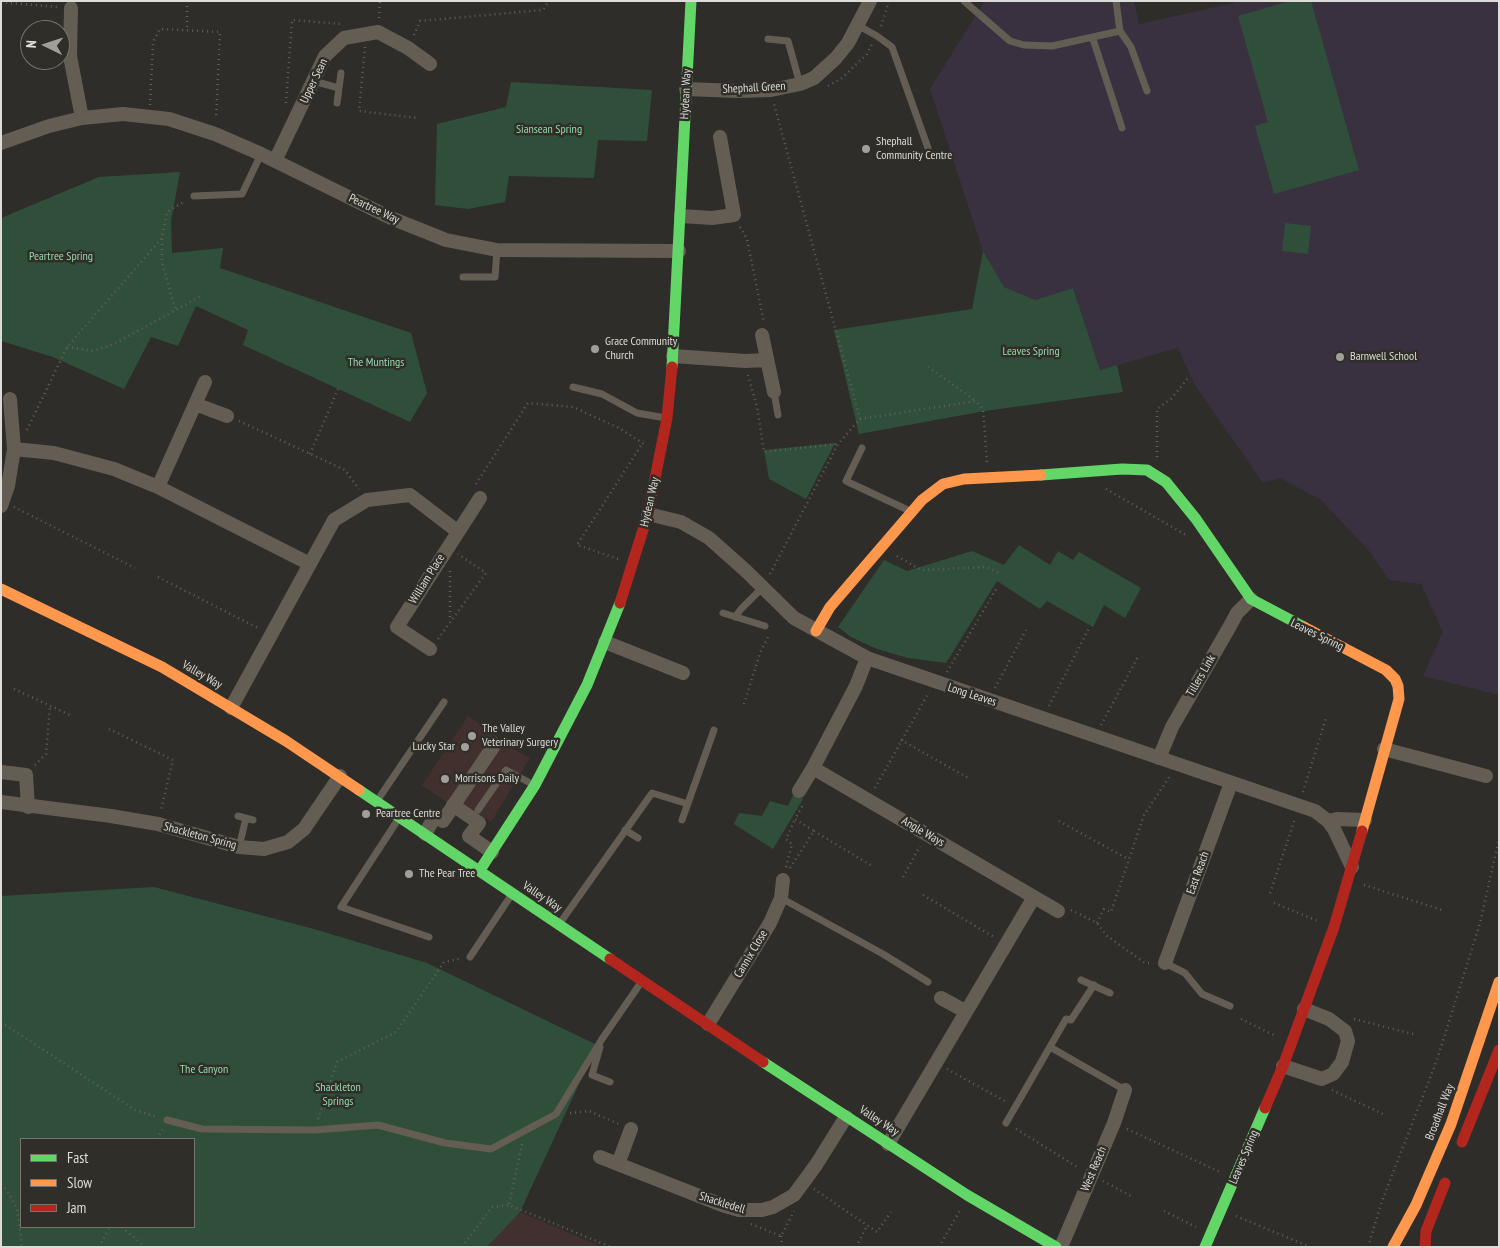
<!DOCTYPE html>
<html>
<head>
<meta charset="utf-8">
<style>
  body { margin:0 }
  #map { position:relative; width:1500px; height:1248px; overflow:hidden; background:#2e2d2a; font-family:"PT Sans Narrow",sans-serif }
  canvas { display:block }
  .frame { position:absolute; inset:0; border:2px solid #dddcd8; pointer-events:none }
  .legend { position:absolute; left:20px; top:1138px; width:175px; height:90px; box-sizing:border-box; background:#302e28; border:1px solid #75746e; margin:0; padding:6px 9px; list-style:none; font-size:15px; color:#dddcd8 }
  .legend li { display:flex; align-items:center; gap:10px; height:25px }
  .legend b { width:25px; border:1px solid #75746e }
  .north { position:absolute; left:20px; top:20px; width:50px; height:50px; box-sizing:border-box; background:#302e28; border:1px solid #75746e; border-radius:50%; rotate:274deg; font-size:14px; font-weight:700; line-height:20px; text-align:center; color:#dddcd8 }
  .north::after { content:''; display:block; margin:auto; width:18px; height:22px; background:#a09f9b; clip-path:polygon(50% 0,100% 100%,50% 72%,0 100%) }
</style>
</head>
<body>
<div id="map">
<canvas width="1500" height="1248"></canvas>
<div class="frame"></div>
<ul class="legend">
<li><b style="height:6px;background:#63d668"></b>Fast</li>
<li><b style="height:6px;background:#ff974d"></b>Slow</li>
<li><b style="height:6px;background:#b3261e"></b>Jam</li>
</ul>
<div class="north">N</div>
</div>
<script>
const c = document.querySelector('canvas').getContext('2d');
c.lineJoin = 'round';
function fillPath(path, color) {
  c.fillStyle = color;
  c.fill(path, 'evenodd');
}
function toPath(rows) {
  const path = new Path2D();
  for (const r of rows) {
    path.moveTo(r[0], r[1]);
    for (let i = 2; i < r.length; i += 2) path.lineTo(r[i], r[i + 1]);
  }
  return path;
}
function stroke(path, color, width, dash) {
  c.strokeStyle = color;
  c.lineWidth = width;
  c.lineCap = dash ? 'butt' : 'round';
  c.setLineDash(dash || []);
  c.stroke(path);
}
function drawText(font, color, halo, rows, align = 'center') {
  c.font = font + ' "PT Sans Narrow",sans-serif';
  c.lineWidth = 5;
  c.setLineDash([]);
  c.textBaseline = 'middle';
  c.strokeStyle = halo;
  c.fillStyle = color;
  for (const [text, x, y, turn = 0] of rows) {
    c.save();
    c.translate(x, y);
    c.rotate((+turn || 0) * Math.PI / 180);
    c.textAlign = isNaN(turn) ? turn : align;
    if (halo) c.strokeText(text, 0, 0);
    c.fillText(text, 0, 0);
    c.restore();
  }
}
const commercial = toPath([
  [468,716,493,732,502,743,530,758,491,822,462,803,448,803,422,785],
  [520,1212,602,1247,487,1247]
]);
const education = toPath([
  [985,1,1134,1,1139,24,1234,3,1234,1,1499,1,1499,695,1423,676,1443,632,1421,584,1389,580,1370,552,1321,500,1280,478,1263,483,1195,385,1178,348,1100,370,1073,288,1035,300,1004,287,983,251,930,89]
]);
const green = toPath([
  [1290,1,1311,1,1359,170,1274,194,1255,126,1268,122,1238,16],
  [511,82,652,90,647,141,598,140,594,178,509,176,505,202,468,209,435,205,437,124,506,107],
  [180,172,171,221,172,253,223,248,220,268,411,333,427,393,410,422,243,345,248,330,196,306,178,346,151,337,124,389,53,357,1,341,1,218,99,177],
  [1285,223,1311,226,1308,254,1282,251],
  [983,251,1004,287,1035,300,1073,288,1100,370,1117,365,1123,392,985,411,859,434,834,330,972,309],
  [835,443,806,499,769,479,764,450],
  [1019,545,1050,565,1058,551,1073,560,1079,552,1141,588,1125,618,1104,605,1093,627,1047,601,1040,609,997,581,946,663,908,658,877,649,851,637,838,627,884,560,907,571,972,551,1004,565],
  [794,793,803,799,773,849,734,824,739,813,762,816,770,801,788,806],
  [154,887,314,929,427,963,597,1045,520,1212,487,1247,1,1247,1,896],
  [21,1139,194,1139,194,1227,21,1227]
]);
const path = toPath([
  [187,1,187,30],
  [1,2,57,7],
  [379,18,380,1],
  [881,26,889,1],
  [414,35,420,21,543,10,549,1],
  [365,47,359,111,418,118],
  [828,86,842,78,867,54,872,44],
  [286,103,292,20,341,24],
  [150,105,153,42,160,29,220,32,216,119],
  [740,227,747,239,764,323],
  [162,239,162,262,175,308],
  [67,347,93,351,114,344,201,296],
  [928,367,976,401],
  [748,375,757,407,764,452,838,444],
  [860,419,976,401,983,409,987,462],
  [239,421,345,470,359,489],
  [27,430,67,347,162,238,167,212,185,201],
  [310,454,338,389],
  [1157,457,1157,409,1171,399,1188,378],
  [476,484,528,403,573,407,619,428,644,444],
  [1106,489,1186,535],
  [14,507,135,568],
  [897,556,921,570,987,567,1000,574],
  [618,559,577,545,642,444],
  [450,571,450,620],
  [770,574,838,444,860,419,774,104],
  [158,577,260,629],
  [438,639,486,573,458,554],
  [947,672,998,586],
  [995,688,1026,630],
  [14,689,72,716],
  [744,704,760,653,769,635],
  [1049,706,1090,626],
  [1101,725,1139,655],
  [109,729,173,760,161,810],
  [901,740,970,779],
  [35,765,46,754,50,706],
  [875,788,929,692],
  [1303,792,1326,718],
  [1059,821,1128,859],
  [814,831,872,866],
  [786,867,792,844,786,839,795,819],
  [790,868,814,831,795,819,803,805],
  [903,877,920,846],
  [1364,885,1442,910],
  [1270,893,1295,819],
  [923,895,994,937],
  [1274,903,1318,921],
  [1071,910,1097,923,1106,935,1145,963,1152,963],
  [1097,923,1104,909,1111,912,1144,815,1170,776],
  [1241,1019,1276,1036],
  [1354,1019,1413,1034],
  [1,1022,135,1110,157,1117],
  [947,1069,1008,1103],
  [1332,1090,1383,1114],
  [570,1113,589,1111,619,1124],
  [318,1119,337,1062,396,1032,444,962,459,959],
  [1016,1129,1079,1168],
  [1127,1129,1220,1172],
  [157,1139,163,1129],
  [522,1144,509,1205,611,1247],
  [1103,1181,1133,1197],
  [1,1185,6,1189,17,1208,22,1247],
  [814,1189,877,1232,891,1212],
  [1164,1211,1196,1227],
  [1236,1216,1310,1247],
  [751,1224,781,1236,794,1211],
  [122,1227,145,1247],
  [781,1236,782,1247],
  [99,1247,110,1227],
  [462,1247,492,1207,509,1205],
  [856,1247,867,1226],
  [939,1247,960,1210],
  [1368,1247,1382,1201,1437,1060,1480,923,1499,839]
]);
const lane = toPath([
  [964,1,1010,41,1024,45,1052,46,1120,31],
  [1116,1,1120,31,1131,47,1147,91],
  [859,26,877,36,892,47,928,148],
  [768,39,788,41,800,84],
  [1093,39,1122,128],
  [313,81,339,88],
  [337,103,341,73],
  [194,196,242,194,261,154],
  [463,277,495,277,497,250],
  [573,387,602,394,637,413,666,418],
  [774,392,778,415],
  [862,448,846,481,910,511],
  [723,613,765,626],
  [735,617,741,609,762,588],
  [377,801,444,702],
  [478,810,506,770,532,784],
  [238,816,253,820],
  [399,818,341,907,429,937],
  [682,820,714,730],
  [625,830,638,838],
  [239,847,246,818],
  [781,898,883,954,928,982],
  [560,923,652,793,688,804],
  [470,957,512,894],
  [1165,963,1185,973,1202,994,1230,1006],
  [1081,980,1110,993],
  [600,1047,592,1075,610,1082],
  [1050,1047,1125,1090],
  [167,1120,202,1129,315,1130,378,1125,445,1143,491,1149,556,1114,602,1039,642,981],
  [1006,1123,1066,1019,1071,1020,1094,985]
]);
const street = toPath([
  [71,8,70,56,82,118],
  [686,89,737,91,771,90,800,84,814,78,836,58,848,43,870,1],
  [1,143,49,126,82,118,123,114,169,119,215,134,261,154,391,218,446,240,497,250,679,251],
  [275,161,325,56,344,38,378,32,408,48,430,64],
  [681,216,712,218,734,215,720,137],
  [762,335,774,392],
  [673,356,745,361,767,360],
  [195,404,227,416],
  [14,449,54,453,114,469,158,487,308,563],
  [158,487,205,382],
  [1,506,8,486,14,449,10,399],
  [648,514,681,522,709,538,745,570,794,618,867,658,1315,811,1328,821,1334,829,1352,867],
  [605,642,683,673],
  [430,649,397,627,480,498],
  [867,658,856,686,813,768,1034,897,888,1144],
  [231,708,334,520,367,500,410,495,457,531],
  [1384,749,1486,776],
  [1159,758,1172,727,1230,626,1237,613,1251,599],
  [1,772,26,775,28,807],
  [799,791,813,768],
  [1,802,111,816,158,824,239,847,264,849,288,842,304,829,340,776],
  [453,805,479,823,469,836,492,852],
  [1328,821,1337,819,1365,820],
  [425,834,435,816,443,821,495,744],
  [1034,897,1058,911],
  [1165,963,1231,783],
  [941,998,965,1011],
  [708,1024,770,923,781,898,783,880],
  [1283,1066,1322,1079,1333,1074,1342,1062,1348,1041,1345,1031,1329,1019,1304,1009],
  [600,1157,722,1205,739,1210,762,1210,773,1207,794,1195,816,1165,846,1117],
  [618,1164,631,1129],
  [1061,1247,1114,1123,1125,1090]
]);
const fast = toPath([
  [672,367,691,1],
  [1041,475,1122,469,1147,470,1166,482,1196,519,1251,599,1304,627],
  [359,790,610,959],
  [480,870,535,785,587,685,620,603],
  [763,1062,967,1195,1056,1247],
  [1205,1247,1265,1108]
]);
const slow = toPath([
  [1,589,162,667,286,741,359,790],
  [1304,627,1386,670,1395,679,1398,686,1399,699,1362,831],
  [816,631,830,607,922,500,943,484,964,479,1041,475],
  [1393,1247,1416,1205,1451,1124,1499,982]
]);
const jam = toPath([
  [620,603,648,514,667,418,672,367],
  [610,959,763,1062],
  [1265,1108,1283,1066,1334,927,1362,831],
  [1462,1142,1499,1050],
  [1425,1247,1426,1231,1445,1183]
]);
const markers = [
  [866,149,5,"#a09f9b"],
  [595,349,5,"#a09f9b"],
  [1340,357,5,"#a09f9b"],
  [472,736,5,"#a09f9b"],
  [465,747,5,"#a09f9b"],
  [445,779,5,"#a09f9b"],
  [366,814,5,"#a09f9b"],
  [409,874,5,"#a09f9b"]
];
const streetNames = [
  ["Upper Sean",314,81,-64],
  ["Shephall Green",754,88,-3],
  ["Hydean Way",686,94,-87],
  ["Peartree Way",374,209,25],
  ["Hydean Way",650,502,-77],
  ["William Place",427,579,-58],
  ["Leaves Spring",1317,635,26],
  ["Valley Way",202,675,30],
  ["Tillers Link",1201,676,-60],
  ["Long Leaves",972,695,18],
  ["Angle Ways",923,832,30],
  ["Shackleton Spring",200,836,15],
  ["East Reach",1198,873,-70],
  ["Valley Way",542,897,34],
  ["Cannix Close",751,954,-59],
  ["Broadhall Way",1440,1112,-69],
  ["Valley Way",879,1121,33],
  ["Leaves Spring",1244,1157,-67],
  ["West Reach",1094,1169,-67],
  ["Shackledell",722,1203,17]
];
const parkNames = [
  ["Siansean Spring",549,130],
  ["Peartree Spring",61,257],
  ["Leaves Spring",1031,352],
  ["The Muntings",376,363],
  ["The Canyon",204,1070],
  ["Shackleton",338,1088],
  ["Springs",338,1102]
];
const poiNames = [
  ["Shephall",876,142],
  ["Community Centre",876,156],
  ["Grace Community",605,342],
  ["Church",605,356],
  ["Barnwell School",1350,357],
  ["The Valley",482,729],
  ["Veterinary Surgery",482,743],
  ["Lucky Star",455,747,"right"],
  ["Morrisons Daily",455,779],
  ["Peartree Centre",376,814],
  ["The Pear Tree",419,874]
];
fillPath(commercial, '#41302d');
fillPath(education, '#39313f');
fillPath(green, '#304f3a');
stroke(path, '#645f58', 2.5, [1, 4]);
stroke(lane, '#645d53', 7);
stroke(street, '#645d53', 14);
stroke(fast, '#63d668', 11);
stroke(slow, '#ff974d', 11);
stroke(jam, '#b3261e', 11);
for (const [x, y, r, color] of markers) {
  const dot = new Path2D();
  dot.arc(x, y, r, 0, 2 * Math.PI);
  c.fillStyle = color;
  c.fill(dot);
  stroke(dot, '#302e28', 2);
}
drawText('12px', '#dddcd8', '#302e28', streetNames);
drawText('12px', '#93daab', '#302e28', parkNames);
drawText('12px', '#dddcd8', '#302e28', poiNames, 'left');
</script>
</body>
</html>
